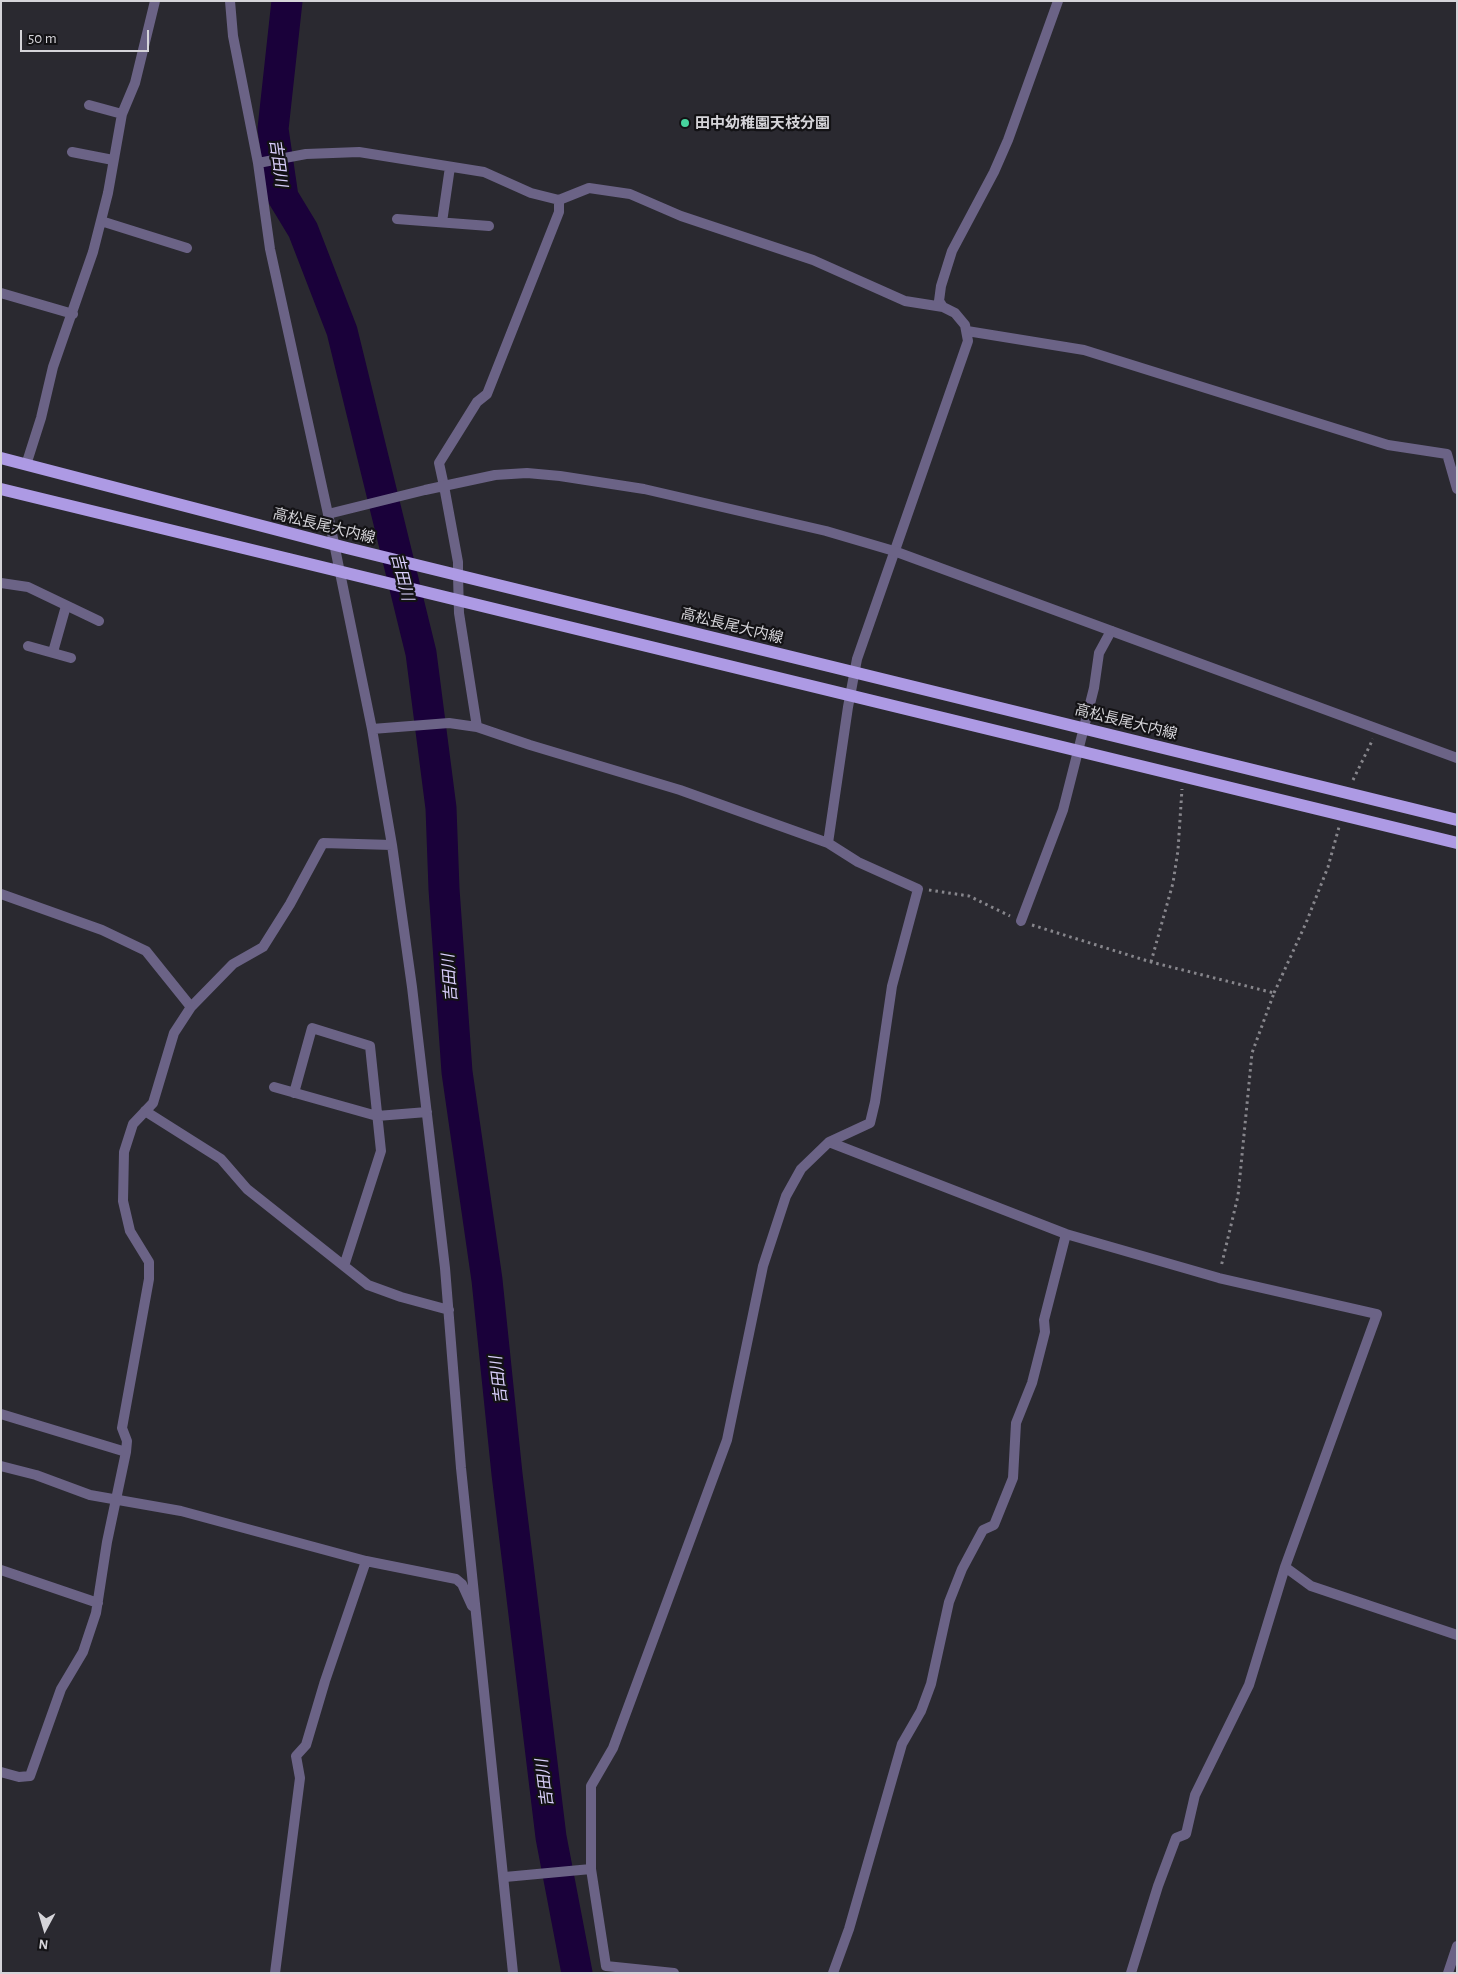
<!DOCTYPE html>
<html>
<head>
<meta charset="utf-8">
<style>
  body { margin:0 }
  #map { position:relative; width:1458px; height:1974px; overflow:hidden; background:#2a2930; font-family:"Alegreya Sans",sans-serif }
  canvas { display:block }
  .frame { position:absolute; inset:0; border:2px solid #d5d4d9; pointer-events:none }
  .north { position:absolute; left:20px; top:1904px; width:50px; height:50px; -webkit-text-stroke:4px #131215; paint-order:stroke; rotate:186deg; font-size:14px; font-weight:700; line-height:20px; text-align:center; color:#d5d4d9 }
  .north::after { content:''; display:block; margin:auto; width:18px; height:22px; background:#d5d4d9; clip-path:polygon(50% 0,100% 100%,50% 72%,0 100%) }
  .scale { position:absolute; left:20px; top:30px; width:129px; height:22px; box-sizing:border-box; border:2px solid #d5d4d9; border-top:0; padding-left:6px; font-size:15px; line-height:18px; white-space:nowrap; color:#d5d4d9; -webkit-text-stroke:4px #131215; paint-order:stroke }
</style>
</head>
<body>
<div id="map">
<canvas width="1458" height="1974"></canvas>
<div class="frame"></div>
<div class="north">N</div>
<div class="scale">50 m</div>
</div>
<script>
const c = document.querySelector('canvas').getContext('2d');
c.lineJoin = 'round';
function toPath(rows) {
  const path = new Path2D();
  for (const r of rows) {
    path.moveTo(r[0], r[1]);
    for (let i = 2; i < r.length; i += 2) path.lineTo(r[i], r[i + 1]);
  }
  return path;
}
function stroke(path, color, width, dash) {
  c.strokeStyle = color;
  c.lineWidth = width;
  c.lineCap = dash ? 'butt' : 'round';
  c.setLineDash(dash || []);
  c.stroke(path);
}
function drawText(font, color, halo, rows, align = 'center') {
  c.font = font + ' "Alegreya Sans","Noto Sans JP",sans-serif';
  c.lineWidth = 4.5;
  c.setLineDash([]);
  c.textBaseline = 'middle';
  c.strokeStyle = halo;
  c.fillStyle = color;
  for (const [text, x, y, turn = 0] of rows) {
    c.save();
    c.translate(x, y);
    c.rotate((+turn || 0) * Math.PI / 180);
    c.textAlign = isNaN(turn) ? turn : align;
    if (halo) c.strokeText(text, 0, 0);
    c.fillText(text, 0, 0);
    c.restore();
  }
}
const river = toPath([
  [287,1,273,129,283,197,303,230,342,331,421,653,441,808,444,889,457,1072,487,1280,507,1474,551,1837,577,1973]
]);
const path = toPath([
  [1353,780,1373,739],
  [929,890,969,896,1010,916],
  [1032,925,1151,962,1274,993,1252,1053,1238,1196,1221,1267],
  [1151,962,1173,883,1178,850,1182,789],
  [1274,993,1306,923,1328,867,1339,827]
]);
const minor = toPath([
  [230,1,233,36,258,163,270,249,328,514,372,729,392,845,412,987,445,1268,461,1468,513,1973],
  [89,105,122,114],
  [72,152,113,160],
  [258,163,306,154,359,152,484,172,531,193,559,200,589,188,630,194,681,216,813,260,905,301,943,307],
  [397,219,489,226],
  [101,221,187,248],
  [442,222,450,167],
  [1,293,73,314],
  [967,331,1084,350,1388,445,1447,454,1457,489],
  [26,465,41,418,53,367,93,252,108,193,122,114,135,83,155,1],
  [444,486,439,463,477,402,487,394,559,212,559,200],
  [458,575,459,613,477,727],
  [1,583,28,587,99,621],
  [28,646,71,658],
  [53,652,66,606],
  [372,729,449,723,477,727,530,745,680,790,828,843,858,862,918,889,892,986,875,1102,870,1123,829,1142,801,1169,786,1196,763,1266,727,1440,613,1748,591,1786,591,1869,606,1966,674,1973],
  [828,843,848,707,857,659,968,341,965,325,955,313,943,307,939,301,941,286,952,251,994,172,1008,140,1058,1],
  [1,894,102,930,146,951,191,1007],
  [1021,921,1063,810,1094,688,1099,653,1111,631],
  [274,1087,377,1116,427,1112],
  [294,1093,312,1028,370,1046,381,1151,344,1266],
  [145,1111,221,1159,247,1189,368,1285,401,1297,449,1310],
  [829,1142,1066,1234,1219,1278,1377,1314,1285,1567,1249,1685,1195,1795,1186,1834,1176,1838,1158,1886,1131,1973],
  [1,1414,126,1452],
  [1,1466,36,1475,90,1495,181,1511,366,1561,456,1579,462,1584,472,1606],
  [1285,1567,1311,1586,1457,1635],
  [1,1570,98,1603],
  [1,1772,19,1777,30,1776,61,1689,83,1652,96,1613,107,1542,126,1452,127,1441,122,1428,149,1279,149,1262,130,1231,123,1201,124,1152,133,1124,153,1103,174,1033,191,1007,233,964,263,947,290,904,323,843,392,845],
  [505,1877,591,1869],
  [275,1973,300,1778,296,1756,306,1745,325,1681,366,1561],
  [833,1973,849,1929,902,1744,921,1711,931,1684,949,1602,962,1569,983,1530,994,1525,1013,1478,1016,1423,1032,1383,1045,1332,1044,1320,1066,1234],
  [1448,1973,1457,1946]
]);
const tertiary = toPath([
  [444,486,458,562,458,575],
  [328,514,425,490,495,475,527,473,560,476,644,489,826,531,894,551,1457,758]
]);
const primary = toPath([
  [1,458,347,548,1457,820],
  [1,489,1457,843]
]);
const markers = [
  [685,123,5,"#47d49e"]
];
const poiNames = [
  ["田中幼稚園天枝分園",695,123]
];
const streetNames = [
  ["高松長尾大内線",324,526,14],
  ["高松長尾大内線",732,626,14],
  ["高松長尾大内線",1126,722,14]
];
const waterNames = [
  ["吉田川",278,163,82],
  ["吉田川",402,577,76],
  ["吉田川",450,978,-94],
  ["吉田川",499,1380,-97],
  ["吉田川",545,1783,-97]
];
stroke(river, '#1a013a', 31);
stroke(path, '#87868c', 3, [2.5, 4]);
stroke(minor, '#6b6386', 10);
stroke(tertiary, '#6b6386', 10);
stroke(primary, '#ad9ae4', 12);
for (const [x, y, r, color] of markers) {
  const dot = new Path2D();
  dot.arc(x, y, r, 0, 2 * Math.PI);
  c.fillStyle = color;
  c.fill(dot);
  stroke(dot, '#131215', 2);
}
drawText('bold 15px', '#d5d4d9', '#131215', poiNames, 'left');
drawText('15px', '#d5d4d9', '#131215', streetNames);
drawText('italic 16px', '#d9cffb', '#131215', waterNames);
</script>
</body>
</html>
